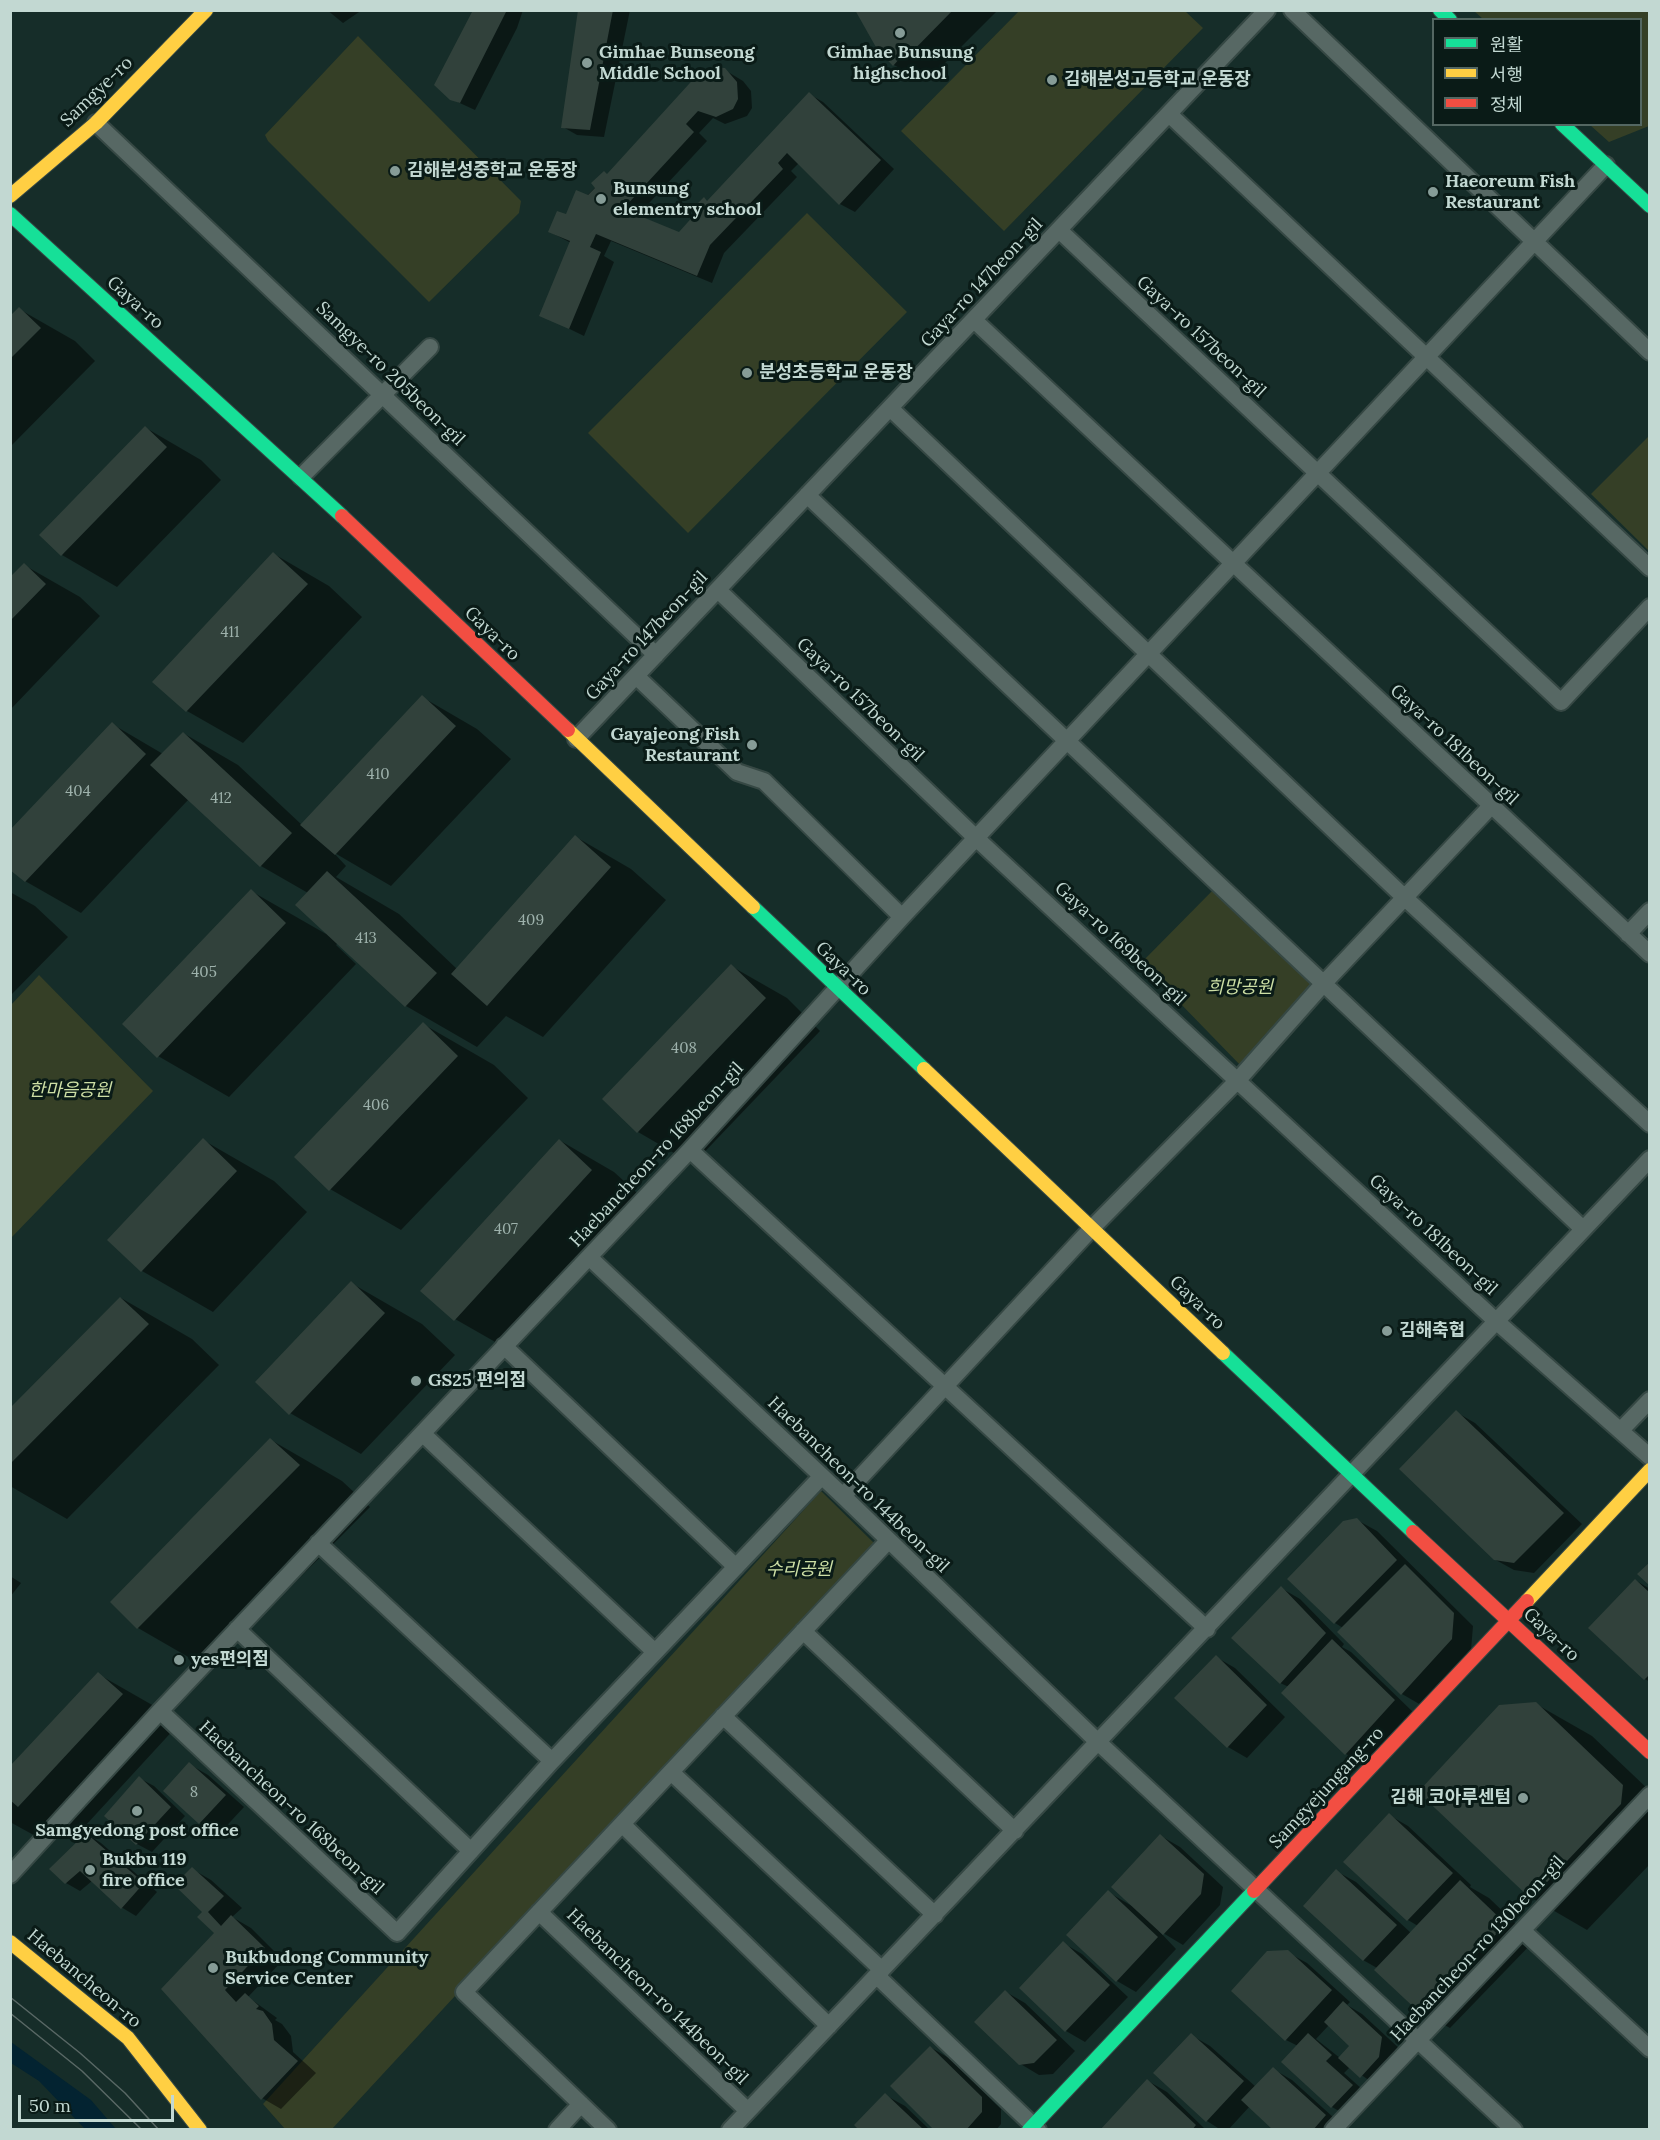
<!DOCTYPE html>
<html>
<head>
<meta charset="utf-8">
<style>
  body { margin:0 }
  #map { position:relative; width:1660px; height:2140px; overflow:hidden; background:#162d29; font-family:Lora,"Noto Sans KR",serif }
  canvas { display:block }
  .frame { position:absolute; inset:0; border:12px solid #c2d8d2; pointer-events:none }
  .legend { position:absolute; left:1432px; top:18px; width:210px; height:108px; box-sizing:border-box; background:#0a1b17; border:2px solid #546762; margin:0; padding:8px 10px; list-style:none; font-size:18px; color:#c2d8d2 }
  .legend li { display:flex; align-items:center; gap:12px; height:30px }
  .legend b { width:30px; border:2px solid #546762 }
  .scale { position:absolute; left:18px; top:2095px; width:156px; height:27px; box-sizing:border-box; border:3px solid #c2d8d2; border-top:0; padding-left:8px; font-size:18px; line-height:21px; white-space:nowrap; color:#c2d8d2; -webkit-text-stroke:4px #0a1b17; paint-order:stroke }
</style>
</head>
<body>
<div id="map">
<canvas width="1660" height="2140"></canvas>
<div class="frame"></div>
<ul class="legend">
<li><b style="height:8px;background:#16e098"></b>원활</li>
<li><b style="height:8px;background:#ffcf43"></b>서행</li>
<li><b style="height:8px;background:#f24e42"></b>정체</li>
</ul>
<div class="scale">50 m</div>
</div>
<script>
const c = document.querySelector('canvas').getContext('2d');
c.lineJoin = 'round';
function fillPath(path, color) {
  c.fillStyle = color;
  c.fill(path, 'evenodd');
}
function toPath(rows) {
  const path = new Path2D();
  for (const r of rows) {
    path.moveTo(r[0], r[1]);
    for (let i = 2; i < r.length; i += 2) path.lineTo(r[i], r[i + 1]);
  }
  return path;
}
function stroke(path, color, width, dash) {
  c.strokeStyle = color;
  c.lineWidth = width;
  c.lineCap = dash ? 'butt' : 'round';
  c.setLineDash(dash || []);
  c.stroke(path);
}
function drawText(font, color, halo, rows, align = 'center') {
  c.font = font + ' Lora,"Noto Sans KR",serif';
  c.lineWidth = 6;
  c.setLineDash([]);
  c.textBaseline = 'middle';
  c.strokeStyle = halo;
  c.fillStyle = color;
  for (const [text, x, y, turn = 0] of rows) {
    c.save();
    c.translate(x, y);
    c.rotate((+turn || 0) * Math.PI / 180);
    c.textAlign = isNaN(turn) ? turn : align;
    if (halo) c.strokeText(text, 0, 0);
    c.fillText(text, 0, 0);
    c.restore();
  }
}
const green = toPath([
  [1019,11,1185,11,1203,28,1004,231,901,131],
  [1474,11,1649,11,1649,126,1609,142,1590,125,1640,124,1640,20,1483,19],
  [358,36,521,201,519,213,429,302,268,141,265,135],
  [807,213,907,312,688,533,588,433],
  [1649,436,1649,551,1591,494],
  [1214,889,1316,985,1242,1067,1141,963],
  [39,975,153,1091,11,1238,11,1005],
  [821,1491,874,1543,332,2129,285,2129,263,2104]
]);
const water = toPath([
  [11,2042,91,2100,116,2129,85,2129,39,2081,11,2063]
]);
const shadow = toPath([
  [327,10,362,10,343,23],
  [475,10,523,10,517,28,475,110,451,99],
  [580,10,630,10,604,137,577,135,563,127],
  [857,10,998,10,932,76,929,74,923,81,894,65],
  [728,72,743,81,751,91,752,108,747,116,725,124,713,118,699,133,707,141,637,216,680,234,809,94,823,102,894,169,855,212,840,204,799,163,791,171,797,177,724,253,712,283,611,241,604,256,614,262,584,336,541,315,571,243,550,232,608,175],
  [19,309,75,341,95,361,10,447,10,318],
  [146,428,201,460,221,480,117,587,62,555],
  [274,554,329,586,362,617,243,743,187,711,154,682],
  [24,565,80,597,100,616,10,710,10,579],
  [422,697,477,729,511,759,391,886,333,852,346,866,336,877,399,914,457,969,576,837,631,869,666,900,543,1037,506,1016,477,1047,406,1006,338,943,336,945,356,964,229,1097,158,1056,251,891,326,934,308,893,261,866,189,799,81,913,25,881,112,724,163,754,183,733,238,765,302,825],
  [10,892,35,906,68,937,10,996],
  [731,966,787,998,820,1031,693,1164,638,1132],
  [423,1024,494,1065,528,1098,401,1230,330,1189],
  [203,1140,274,1181,307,1212,213,1312,142,1271],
  [559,1140,614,1172,647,1202,511,1351,455,1319],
  [351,1283,422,1324,455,1355,361,1454,290,1413],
  [121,1298,192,1339,219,1365,67,1519,10,1486,10,1411],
  [1456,1412,1475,1423,1582,1524,1534,1573,1514,1570,1494,1559],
  [271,1440,342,1481,370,1507,209,1669,138,1628,112,1602],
  [1357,1520,1377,1531,1473,1626,1471,1650,1421,1705,1402,1694,1343,1628,1335,1623],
  [10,1576,21,1583,10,1597],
  [1635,1580,1650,1589,1650,1682,1645,1679],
  [1281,1588,1300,1599,1344,1644,1342,1647,1351,1652,1413,1712,1365,1765,1346,1754,1289,1687,1280,1683],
  [1216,1657,1235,1668,1285,1717,1247,1758,1228,1747],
  [98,1674,154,1706,177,1726,74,1838,49,1823,39,1838,10,1822,10,1768],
  [1536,1704,1592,1736,1650,1791,1650,1864,1587,1930,1532,1898],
  [189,1764,208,1775,244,1807,219,1834,200,1823],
  [139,1778,154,1786,185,1816,152,1852,137,1844,106,1816],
  [1389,1815,1408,1826,1471,1885,1470,1887,1489,1898,1534,1941,1450,2028,1421,2012,1376,1970,1377,1968,1363,1960,1336,1871,1356,1882,1411,1933,1418,1926,1408,1920,1345,1862],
  [87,1834,101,1843,157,1892,136,1916,121,1907,92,1881,80,1891,66,1883],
  [1161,1836,1180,1847,1223,1887,1220,1905,1183,1945,1158,1930,1176,1949,1136,1992,1117,1981,1108,1892,1132,1906],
  [192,1869,211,1880,242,1908,232,1917,251,1928,283,1960,248,1997,277,2018,275,2020,282,2024,291,2036,293,2052,316,2073,281,2109,262,2098,163,1989,216,1933,204,1912],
  [1063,1943,1082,1954,1128,1997,1085,2042,1066,2031,1021,1988],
  [1287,1952,1307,1963,1350,2002,1347,2005,1362,2014,1401,2050,1380,2088,1350,2067,1344,2073,1371,2097,1351,2118,1332,2107,1283,2062,1298,2046,1286,2040],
  [1329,2025,1351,2046,1340,2058,1316,2039],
  [1006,1992,1025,2003,1075,2051,1053,2074,1039,2075,1019,2063],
  [1191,2035,1210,2046,1256,2087,1273,2069,1292,2080,1344,2127,1342,2130,1275,2130,1250,2106,1228,2130,1221,2130,1207,2121],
  [930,2047,949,2058,1001,2109,1001,2124,996,2130,936,2130],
  [1148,2081,1167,2092,1206,2130,1102,2130],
  [885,2095,905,2106,930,2130,861,2130]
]);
const building = toPath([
  [473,10,507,10,460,103,450,100,434,85],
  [578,10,613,10,590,130,561,128],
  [855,10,953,10,903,61,900,58,893,66,877,49],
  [712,67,725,68,737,82,738,99,733,109,716,117,698,111,686,124,694,132,623,209,679,232,696,213,692,209,704,197,707,201,809,92,881,160,839,205,787,153,778,163,783,169,710,245,697,276,596,234,590,247,601,252,569,329,539,316,570,241,548,232,557,211,566,214,576,190,588,195,595,188,591,183,604,171,607,174,699,73],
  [19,307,41,328,10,359,10,316],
  [145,426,167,447,61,556,39,535],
  [273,552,308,584,186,712,152,682],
  [24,563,46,584,10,621,10,577],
  [422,695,456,726,335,855,300,825],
  [112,722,146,754,25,882,10,870,10,830],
  [183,732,292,833,260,867,150,765],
  [575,835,611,867,487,1006,451,974],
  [327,871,437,973,405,1007,295,905],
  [251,889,286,923,157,1058,122,1024],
  [731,964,766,998,637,1133,602,1099],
  [423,1022,458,1056,329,1191,294,1157],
  [203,1138,237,1171,141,1272,107,1240],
  [559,1139,592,1170,454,1321,420,1291],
  [351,1281,385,1313,289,1415,255,1382],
  [120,1297,149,1324,10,1464,10,1408],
  [1456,1410,1564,1513,1514,1563,1494,1560,1399,1469],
  [270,1438,300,1465,137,1629,110,1602],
  [1357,1518,1397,1560,1334,1624,1287,1579,1343,1521],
  [1650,1562,1650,1586,1637,1574],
  [1405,1564,1454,1613,1452,1639,1401,1695,1337,1632],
  [1635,1579,1650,1593,1650,1674,1644,1680,1588,1628],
  [1281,1586,1326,1633,1280,1684,1231,1638],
  [1332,1639,1395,1700,1345,1755,1281,1693],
  [1216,1655,1267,1705,1227,1748,1174,1698],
  [98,1672,123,1694,18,1807,10,1800,10,1766],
  [1536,1702,1623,1785,1621,1804,1531,1899,1418,1792,1499,1705],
  [189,1762,226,1795,199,1824,163,1791],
  [139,1776,171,1807,136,1845,104,1816],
  [1389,1813,1453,1873,1407,1921,1343,1862],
  [86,1833,144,1883,121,1909,80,1871,65,1884,49,1869],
  [1160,1834,1204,1874,1201,1894,1163,1935,1111,1887],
  [192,1867,224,1896,208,1912,221,1926,231,1915,265,1948,225,1990,236,2002,245,1993,259,2006,256,2009,263,2011,272,2024,274,2040,298,2061,261,2100,161,1989,214,1933,197,1917,202,1912,174,1885],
  [1336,1869,1397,1925,1363,1961,1303,1906],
  [1460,1880,1506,1924,1420,2013,1374,1970],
  [1108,1890,1158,1937,1116,1982,1066,1935],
  [1063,1941,1110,1985,1065,2032,1019,1988],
  [1288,1950,1332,1990,1285,2041,1231,1991,1267,1951],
  [1005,1990,1057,2040,1034,2063,1019,2065,974,2022],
  [1343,2001,1382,2037,1379,2057,1360,2078,1338,2058,1349,2046,1324,2022],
  [1191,2033,1244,2081,1206,2122,1153,2073],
  [1308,2033,1332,2055,1326,2061,1353,2085,1331,2108,1281,2062],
  [930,2046,982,2097,982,2112,966,2130,934,2130,890,2086],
  [1273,2067,1326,2115,1313,2130,1273,2130,1241,2100],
  [1147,2079,1196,2125,1192,2130,1100,2130],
  [885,2093,924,2130,859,2130,854,2125]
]);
const street = toPath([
  [1292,10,1650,352],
  [1169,114,1650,568],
  [96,123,656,655],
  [1059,230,1561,702,1650,607],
  [974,320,1650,954],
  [890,408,1404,897,1650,1124],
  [301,477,430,347],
  [807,495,1583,1229],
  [718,590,976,838,1496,1321,1650,1457],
  [636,676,737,772,764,781,902,917],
  [576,739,1267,10],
  [1628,934,1650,911],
  [690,1150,1207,1629],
  [589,1257,843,1496,1099,1743,1514,2130],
  [504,1346,736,1567],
  [1622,1429,1650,1400],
  [423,1434,655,1652],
  [843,1496,1092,1228,1238,1080,1324,983,1491,806],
  [318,1543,552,1761],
  [237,1629,471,1851],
  [803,1631,1015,1831],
  [160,1711,397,1933,552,1761,821,1477],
  [723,1716,935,1915],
  [671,1772,882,1970],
  [622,1824,829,2026],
  [10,1875,160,1711,690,1150,902,917,1606,165],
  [539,1912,748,2111],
  [1523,1931,1650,2049],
  [877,1976,1038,2130],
  [557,2130,581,2104],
  [608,2130,464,1992,888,1541],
  [730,2130,1650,1159],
  [1333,2130,1650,1795]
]);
const fast = toPath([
  [1440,10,1450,20],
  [1562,124,1650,206],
  [10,214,342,516],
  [753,907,924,1069],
  [1223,1353,1413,1532],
  [1029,2130,1254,1891]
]);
const slow = toPath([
  [10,196,96,123,206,10],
  [568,730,753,907],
  [924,1069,1223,1353],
  [1527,1601,1650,1470],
  [10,1942,128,2038,200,2130]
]);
const jam = toPath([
  [342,516,568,730],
  [1413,1532,1650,1752],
  [1254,1891,1527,1601]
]);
const tram = toPath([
  [10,1997,80,2053,125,2093,159,2130],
  [10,2013,82,2071,142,2130]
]);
const markers = [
  [900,33,6,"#869c97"],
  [587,63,6,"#869c97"],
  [1052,80,6,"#869c97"],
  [395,171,6,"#869c97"],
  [1433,192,6,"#869c97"],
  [601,199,6,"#869c97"],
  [747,373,6,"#869c97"],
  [752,745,6,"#869c97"],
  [1387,1331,6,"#869c97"],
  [416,1381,6,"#869c97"],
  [179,1660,6,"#869c97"],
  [1523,1798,6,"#869c97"],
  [137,1811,6,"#869c97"],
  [90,1870,6,"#869c97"],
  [213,1968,6,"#869c97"]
];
const numberNames = [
  ["411",230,633],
  ["410",378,775],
  ["404",78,792],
  ["412",221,799],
  ["409",531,921],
  ["413",366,939],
  ["405",204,973],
  ["408",684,1049],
  ["406",376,1106],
  ["407",506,1230],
  ["8",194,1793]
];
const poiNames = [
  ["Gimhae Bunseong",599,53],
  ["Middle School",599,74],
  ["Gimhae Bunsung",900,53,"center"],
  ["highschool",900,74,"center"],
  ["김해분성고등학교 운동장",1064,80],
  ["김해분성중학교 운동장",407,171],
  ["Haeoreum Fish",1445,182],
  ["Restaurant",1445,203],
  ["Bunsung",613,189],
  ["elementry school",613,210],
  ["분성초등학교 운동장",759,373],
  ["Gayajeong Fish",740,735,"right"],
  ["Restaurant",740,756,"right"],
  ["김해축협",1399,1331],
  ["GS25 편의점",428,1381],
  ["yes편의점",191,1660],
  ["김해 코아루센텀",1511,1798,"right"],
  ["Samgyedong post office",137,1831,"center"],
  ["Bukbu 119",102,1860],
  ["fire office",102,1881],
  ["Bukbudong Community",225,1958],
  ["Service Center",225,1979]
];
const streetNames = [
  ["Samgye-ro",97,92,-44],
  ["Gaya-ro 147beon-gil",982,283,-47],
  ["Gaya-ro",135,303,42],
  ["Gaya-ro 157beon-gil",1201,337,43],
  ["Samgye-ro 205beon-gil",390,374,44],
  ["Gaya-ro",492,634,44],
  ["Gaya-ro 147beon-gil",647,636,-47],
  ["Gaya-ro 157beon-gil",860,700,44],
  ["Gaya-ro 181beon-gil",1454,745,43],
  ["Gaya-ro 169beon-gil",1120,944,43],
  ["Gaya-ro",843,969,44],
  ["Haebancheon-ro 168beon-gil",657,1155,-47],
  ["Gaya-ro 181beon-gil",1433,1235,43],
  ["Gaya-ro",1197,1303,44],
  ["Haebancheon-ro 144beon-gil",858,1485,44],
  ["Gaya-ro",1551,1635,43],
  ["Samgyejungang-ro",1327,1788,-47],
  ["Haebancheon-ro 168beon-gil",291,1808,43],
  ["Haebancheon-ro 130beon-gil",1478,1949,-47],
  ["Haebancheon-ro",84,1979,40],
  ["Haebancheon-ro 144beon-gil",657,1997,44]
];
const parkNames = [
  ["희망공원",1240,988],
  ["한마음공원",70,1091],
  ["수리공원",799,1570]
];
fillPath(green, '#353f26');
fillPath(water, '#032331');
fillPath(shadow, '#0007');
fillPath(building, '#31413b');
stroke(street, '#364844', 20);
stroke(fast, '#364844', 16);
stroke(slow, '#364844', 16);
stroke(jam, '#364844', 16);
stroke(street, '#576864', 16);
stroke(fast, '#16e098', 14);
stroke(slow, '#ffcf43', 14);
stroke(jam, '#f24e42', 14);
stroke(tram, '#596865', 1.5);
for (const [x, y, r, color] of markers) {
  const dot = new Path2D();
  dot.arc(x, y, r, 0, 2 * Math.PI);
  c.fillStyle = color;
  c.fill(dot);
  stroke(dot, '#0a1b17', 2);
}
drawText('15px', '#9eb2ac', null, numberNames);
drawText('bold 18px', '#c2d8d2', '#0a1b17', poiNames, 'left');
drawText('18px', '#c2d8d2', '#0a1b17', streetNames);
drawText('italic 18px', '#cddfa5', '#0a1b17', parkNames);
</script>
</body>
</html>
